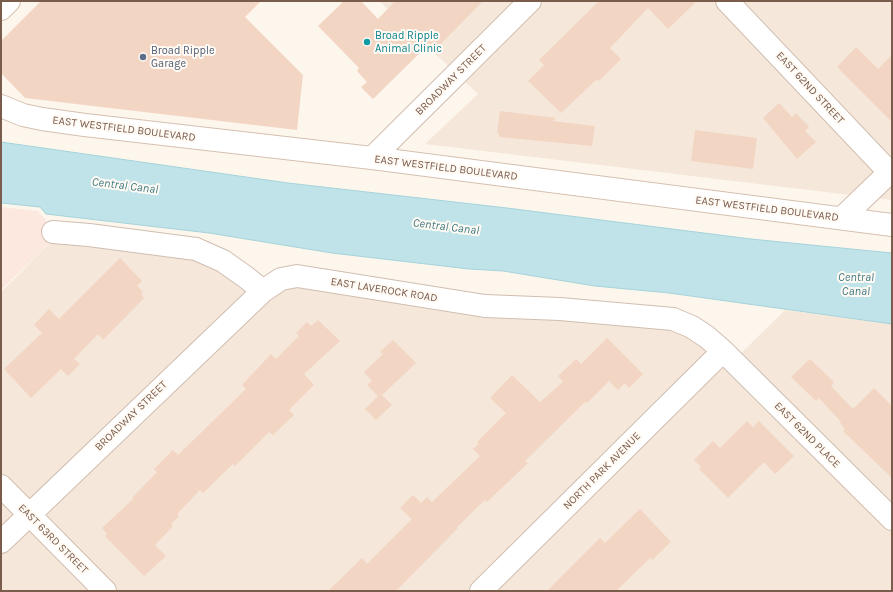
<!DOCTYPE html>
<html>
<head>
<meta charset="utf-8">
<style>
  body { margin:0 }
  #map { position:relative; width:893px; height:592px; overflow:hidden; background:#fdf6ec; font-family:Karla,sans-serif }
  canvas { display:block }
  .frame { position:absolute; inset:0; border:2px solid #7a5c4d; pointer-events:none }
</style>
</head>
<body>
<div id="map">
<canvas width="893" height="592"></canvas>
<div class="frame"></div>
</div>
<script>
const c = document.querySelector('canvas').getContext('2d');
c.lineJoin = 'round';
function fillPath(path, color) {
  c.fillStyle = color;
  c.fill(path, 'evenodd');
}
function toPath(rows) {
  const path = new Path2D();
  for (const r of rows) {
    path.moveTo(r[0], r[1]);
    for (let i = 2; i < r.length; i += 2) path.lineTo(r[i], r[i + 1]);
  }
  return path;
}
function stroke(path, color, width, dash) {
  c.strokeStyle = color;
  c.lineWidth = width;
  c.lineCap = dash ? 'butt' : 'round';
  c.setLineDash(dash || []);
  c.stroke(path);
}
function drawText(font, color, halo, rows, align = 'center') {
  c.font = font + ' Karla,sans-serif';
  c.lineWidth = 4;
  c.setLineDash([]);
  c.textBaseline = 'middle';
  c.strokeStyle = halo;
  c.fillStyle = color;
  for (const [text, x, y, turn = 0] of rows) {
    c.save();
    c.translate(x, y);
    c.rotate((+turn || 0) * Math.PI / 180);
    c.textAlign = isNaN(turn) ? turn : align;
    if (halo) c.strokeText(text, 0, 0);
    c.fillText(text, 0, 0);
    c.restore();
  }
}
const residential = toPath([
  [379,1,892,1,892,200,425,144,478,94],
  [58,235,194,253,219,265,262,306,288,282,675,326,729,365,785,310,892,324,892,591,1,591,1,292]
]);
const commercial = toPath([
  [1,207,38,211,58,235,1,290]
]);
const water = toPath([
  [1,142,288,183,507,208,751,239,892,253,892,324,669,293,595,286,503,271,469,269,332,253,209,233,46,214,40,207,1,203,1,142]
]);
const building = toPath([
  [41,1,261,1,245,17,303,75,297,130,25,98,1,73,1,41],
  [344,1,361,1,378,19,395,1,483,1,435,50,429,44,373,99,361,87,367,82,357,71,359,68,318,26],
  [599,1,697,1,668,29,648,8,610,48,621,59,599,81,597,79,561,113,528,81,544,65,539,60],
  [856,47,878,69,892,55,892,122,837,67],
  [779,103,792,117,796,113,809,127,805,131,816,142,797,159,763,118],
  [500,111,556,118,553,121,595,126,592,146,499,137,499,133,497,133],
  [695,130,757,138,753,169,691,161],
  [120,258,142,281,137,286,143,292,141,294,144,298,103,340,98,334,74,359,80,364,68,376,61,369,31,398,4,369,42,333,34,325,49,309,59,319],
  [318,320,340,341,304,374,314,385,289,410,294,415,273,435,269,432,235,466,233,464,203,493,200,490,177,514,179,516,171,524,173,526,155,545,166,556,144,576,105,536,107,534,102,528,133,499,132,498,157,472,154,469,173,450,178,455,246,389,242,385,271,354,276,359,299,336,296,333,307,322,311,326],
  [607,338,643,374,629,388,625,383,618,390,609,381,587,403,585,402,525,461,528,463,487,502,485,500,457,527,458,528,396,591,328,591,362,558,367,564,412,519,400,508,413,495,421,503,427,497,432,502,480,456,473,449,479,444,477,442,506,413,490,398,512,375,540,402,563,382,558,376,576,359,581,364],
  [393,340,416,363,382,395,392,405,376,420,365,409,378,396,367,385,372,381,364,372,383,354,380,352],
  [810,359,834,382,831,386,853,409,874,388,892,406,892,478,843,431,845,429,840,423,841,422,819,398,816,401,791,377],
  [747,421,753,427,759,421,794,456,775,474,764,462,728,498,699,469,701,467,694,460,713,441,720,448],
  [640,509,671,542,652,560,650,558,616,591,547,591,600,538,605,543]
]);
const street = toPath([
  [727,1,892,175],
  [372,158,530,1],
  [842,218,892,170],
  [53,232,89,235,196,249,223,261,247,278,263,291,281,279,297,276,485,306,560,309,673,319,692,327,707,337,723,351,892,519],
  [1,486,105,591],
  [1,542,263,291],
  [481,591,723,351]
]);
const secondary = toPath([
  [1,9,9,1],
  [1,106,23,115,42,119,85,125,372,158,892,225]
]);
const markers = [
  [367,42,4,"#0f9aa8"],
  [143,57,4,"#5c6f8a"]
];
const cultureNames = [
  ["Broad Ripple",375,36],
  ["Animal Clinic",375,49]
];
const serviceNames = [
  ["Broad Ripple",151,51],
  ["Garage",151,64]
];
const streetNames = [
  ["BROADWAY STREET",451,80,-45],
  ["EAST 62ND STREET",810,88,47],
  ["EAST WESTFIELD BOULEVARD",124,129,7],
  ["EAST WESTFIELD BOULEVARD",446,168,7],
  ["EAST WESTFIELD BOULEVARD",767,209,7],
  ["EAST LAVEROCK ROAD",384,290,9],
  ["BROADWAY STREET",131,416,-44],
  ["EAST 62ND PLACE",807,435,45],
  ["NORTH PARK AVENUE",602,471,-45],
  ["EAST 63RD STREET",53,539,45]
];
const waterNames = [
  ["Central Canal",125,186,7],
  ["Central Canal",446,227,7],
  ["Central",856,278],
  ["Canal",856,292]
];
fillPath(residential, '#f5e8da');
fillPath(commercial, '#fde8e0');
fillPath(water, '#bfe3e8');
stroke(water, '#a5d3da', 1);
fillPath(building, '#f3d5c3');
stroke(street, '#d1beb0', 24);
stroke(secondary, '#d6c0b0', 24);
stroke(street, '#fff', 22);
stroke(secondary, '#fff', 22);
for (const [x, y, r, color] of markers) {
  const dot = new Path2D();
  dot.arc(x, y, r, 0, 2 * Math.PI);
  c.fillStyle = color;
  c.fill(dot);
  stroke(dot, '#fffaf3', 1.5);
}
drawText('11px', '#0d838f', '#fffaf3', cultureNames, 'left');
drawText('11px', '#4e5e75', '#fffaf3', serviceNames, 'left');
drawText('11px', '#7a5c4d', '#fffaf3', streetNames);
drawText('italic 12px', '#437c86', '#fffaf3', waterNames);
</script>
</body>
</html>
